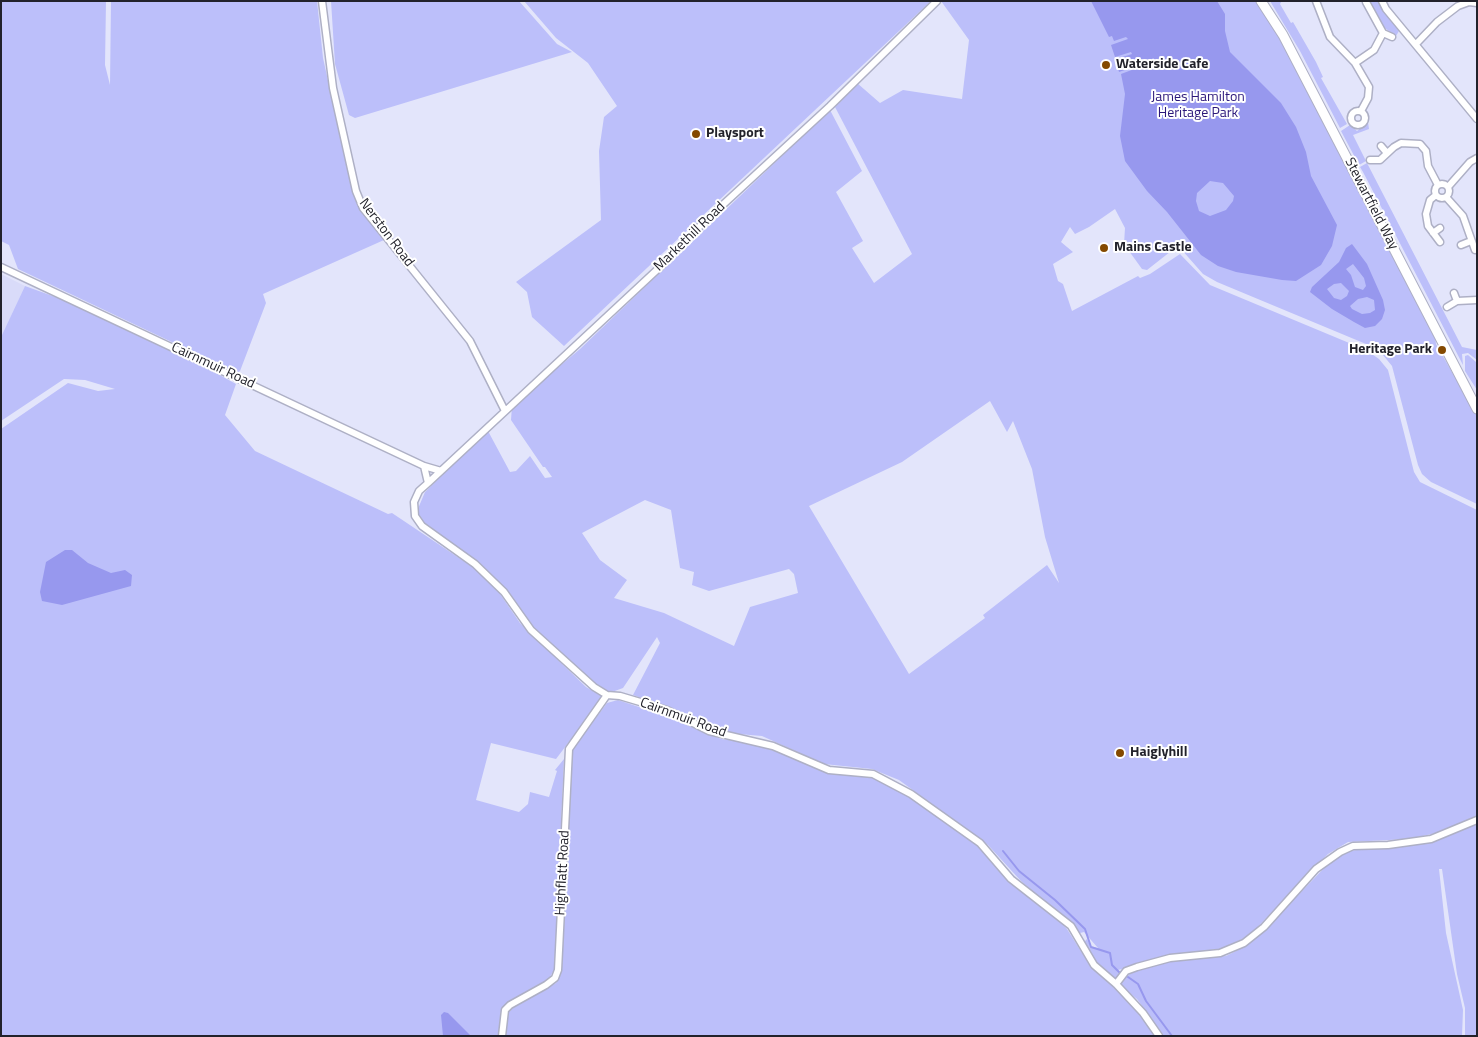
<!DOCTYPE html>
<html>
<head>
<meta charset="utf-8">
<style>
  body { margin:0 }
  #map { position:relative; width:1478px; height:1037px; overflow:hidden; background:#e3e5fb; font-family:"Titillium Web",sans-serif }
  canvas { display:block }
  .frame { position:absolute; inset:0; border:2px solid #22222b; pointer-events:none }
</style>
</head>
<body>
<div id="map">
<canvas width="1478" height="1037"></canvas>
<div class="frame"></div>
</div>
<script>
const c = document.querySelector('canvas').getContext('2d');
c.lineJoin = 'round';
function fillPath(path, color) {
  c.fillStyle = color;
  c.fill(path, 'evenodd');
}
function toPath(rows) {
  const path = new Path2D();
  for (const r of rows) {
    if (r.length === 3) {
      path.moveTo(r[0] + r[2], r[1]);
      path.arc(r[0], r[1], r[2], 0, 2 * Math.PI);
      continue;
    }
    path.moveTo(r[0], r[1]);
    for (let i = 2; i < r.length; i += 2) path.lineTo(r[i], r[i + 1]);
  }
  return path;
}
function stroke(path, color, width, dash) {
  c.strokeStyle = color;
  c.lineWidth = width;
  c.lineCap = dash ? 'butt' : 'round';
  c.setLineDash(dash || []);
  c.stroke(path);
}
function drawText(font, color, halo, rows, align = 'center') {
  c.font = font + ' "Titillium Web",sans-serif';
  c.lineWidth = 4;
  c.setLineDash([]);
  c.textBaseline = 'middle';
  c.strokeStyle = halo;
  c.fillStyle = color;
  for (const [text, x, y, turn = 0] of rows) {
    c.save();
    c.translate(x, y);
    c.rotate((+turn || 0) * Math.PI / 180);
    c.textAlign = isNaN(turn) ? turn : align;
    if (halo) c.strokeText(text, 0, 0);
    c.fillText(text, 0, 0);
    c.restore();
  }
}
const built = toPath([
  [1,274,25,286,1,337]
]);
const green = toPath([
  [1,1,106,1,105,65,110,85,111,1,317,1,323,58,353,193,361,211,384,240,263,294,266,303,240,371,237,373,18,269,9,245,1,241],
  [331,1,519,1,557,44,572,52,355,118,349,115,335,64],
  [524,1,931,1,564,346,532,317,527,292,516,282,601,220,599,151,604,117,617,106,588,63,556,38],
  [941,1,1256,1,1279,35,1302,77,1383,237,1435,335,1436,344,1477,416,1477,504,1431,482,1422,474,1418,465,1392,366,1378,349,1217,282,1203,274,1181,249,1175,248,1147,270,1142,269,1124,244,1125,228,1115,209,1089,227,1075,234,1070,227,1061,242,1073,252,1053,264,1058,281,1063,284,1072,311,1138,276,1140,278,1150,274,1180,254,1210,285,1366,350,1379,359,1388,370,1414,472,1420,482,1477,510,1477,816,1445,831,1409,839,1348,842,1328,854,1249,936,1220,949,1186,953,1118,970,1121,973,1114,982,1094,965,1082,944,1087,939,1091,947,1098,948,1084,932,1080,933,1021,881,988,845,899,780,872,769,824,764,762,736,727,733,709,728,684,713,633,695,660,643,657,637,623,688,612,692,600,689,537,634,493,577,429,528,420,519,417,511,425,492,488,431,510,472,516,471,530,456,545,478,552,477,545,467,543,467,511,420,512,406,580,349,830,110,862,171,836,192,863,241,852,248,874,283,912,254,835,107,857,83,880,103,903,90,962,99,969,40],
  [990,401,1007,432,1013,421,1032,469,1045,537,1059,583,1047,565,983,615,985,618,909,674,809,506,902,462],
  [645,500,671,510,680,568,694,572,692,585,709,591,789,569,794,574,798,593,750,607,734,646,664,613,614,598,627,580,600,560,582,533],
  [1270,1,1281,2,1280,4,1291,23,1293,22,1316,62,1323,77,1321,78,1347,124,1340,128,1300,51],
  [1369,1,1377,1,1399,31,1396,36,1382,26],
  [1368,122,1369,129,1353,135,1366,161,1359,165,1341,131,1350,125,1357,131],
  [1367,163,1462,347,1477,350,1477,390,1465,371,1465,356,1468,355,1476,362,1477,360,1468,353,1462,354,1463,365,1363,172,1360,167],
  [25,286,61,299,185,356,236,384,225,415,255,451,388,514,392,513,477,570,496,588,520,623,586,687,603,697,556,759,491,743,476,800,519,812,528,804,530,792,549,797,557,771,555,770,564,759,557,909,556,967,548,980,501,1008,499,1036,1,1036,1,429,68,383,98,391,115,389,85,380,64,379,1,421,1,337],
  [618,700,657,713,721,739,753,743,827,771,873,777,905,794,979,844,998,870,1057,918,1067,929,1089,964,1143,1015,1157,1036,505,1036,508,1013,513,1008,556,983,561,973,572,750,607,703],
  [1477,823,1477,1036,1465,1036,1465,1008,1457,974,1442,869,1439,869,1446,933,1463,1010,1462,1036,1164,1036,1137,999,1122,987,1120,982,1136,969,1179,959,1226,956,1246,946,1265,929,1333,859,1347,851,1422,843]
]);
const water = toPath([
  [1091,1,1217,1,1225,14,1225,31,1230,52,1281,103,1296,127,1306,152,1311,176,1337,225,1332,246,1321,265,1296,281,1282,280,1236,272,1218,266,1201,255,1167,212,1147,191,1125,161,1120,136,1125,94,1121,74,1137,68,1136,66,1119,72,1116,59,1132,54,1131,52,1115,57,1111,45,1128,39,1126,37,1114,41,1112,36,1109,37],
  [1210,181,1223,183,1234,196,1233,201,1226,210,1210,216,1199,211,1196,201,1197,193],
  [1352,244,1367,264,1383,300,1385,310,1382,319,1375,326,1365,328,1354,322,1332,309,1310,292,1312,287,1339,262,1346,248],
  [1353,264,1364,278,1366,286,1363,290,1355,287,1351,275,1346,269],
  [1341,283,1349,291,1347,296,1341,300,1334,298,1327,289,1334,284],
  [1367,297,1374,300,1375,310,1370,313,1362,314,1352,309,1350,306,1358,299],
  [65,550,72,550,88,563,111,573,125,570,132,575,131,586,62,605,42,601,40,592,46,562],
  [444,1012,448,1013,471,1036,443,1036,441,1015]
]);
const stream = toPath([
  [1003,851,1019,871,1055,900,1085,929,1091,947,1110,953,1112,965,1119,972],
  [1128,977,1138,984,1146,1001,1172,1036]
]);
const street = toPath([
  [322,1,333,88,356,191,363,208,470,341,505,411],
  [937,1,830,106,702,224,659,268,428,483,419,491,414,502,415,516,422,526,475,564,504,592,531,630,594,687,607,695,620,696,667,710,709,731,773,746,829,770,873,774,911,794,980,843,1011,879,1071,926,1094,965,1116,984,1143,1013,1159,1036],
  [1316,1,1330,37,1355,63,1369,87,1368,98,1361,111],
  [1382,1,1386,9,1477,119],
  [1366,2,1383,33,1392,37],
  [1416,44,1437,22,1458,6,1469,2,1477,3],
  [1355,63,1374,50,1383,33],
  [1358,118,7],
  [1381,146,1387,153],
  [1370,160,1380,160,1394,147,1401,143,1420,144,1426,151,1428,166,1438,185],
  [1442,191,7],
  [1448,187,1470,162,1477,158],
  [1436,195,1430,200,1426,214,1428,226,1440,242],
  [1446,197,1463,216,1475,250],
  [1433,233,1440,228],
  [1461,245,1471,241],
  [1,267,424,466,441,471],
  [1454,293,1457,301],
  [1447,307,1457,301,1477,300],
  [424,466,428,483],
  [1116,984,1126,971,1137,967,1170,958,1220,953,1244,943,1264,927,1316,869,1340,852,1353,846,1388,845,1431,839,1477,820],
  [502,1036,505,1010,510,1005,546,985,555,978,558,970,569,749,607,695]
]);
const secondary = toPath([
  [1261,1,1283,35,1477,409]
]);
const markers = [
  [1106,65,5,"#844900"],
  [696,134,5,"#844900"],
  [1104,248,5,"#844900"],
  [1442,350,5,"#844900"],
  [1120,753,5,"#844900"]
];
const poiNames = [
  ["Waterside Cafe",1116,65],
  ["Playsport",706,134],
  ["Mains Castle",1114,248],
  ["Heritage Park",1432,350,"right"],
  ["Haiglyhill",1130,753]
];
const parkNames = [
  ["James Hamilton",1198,98],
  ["Heritage Park",1198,114]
];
const streetNames = [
  ["Stewartfield Way",1371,204,63],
  ["Nerston Road",386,233,53],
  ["Markethill Road",690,237,-44],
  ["Cairnmuir Road",213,366,25],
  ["Cairnmuir Road",683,718,20],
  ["Highflatt Road",563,873,-87]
];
fillPath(built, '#d9dbf9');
fillPath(green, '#bcbffa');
fillPath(water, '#9798ee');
stroke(stream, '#9798ee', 2);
stroke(street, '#aeb0c5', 9);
stroke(secondary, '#aeb0c5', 11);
stroke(street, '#fff', 6);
stroke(secondary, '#fff', 9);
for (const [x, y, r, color] of markers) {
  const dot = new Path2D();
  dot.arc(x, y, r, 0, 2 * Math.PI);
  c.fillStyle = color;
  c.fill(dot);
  stroke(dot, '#fff', 2);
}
drawText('bold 14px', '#22222b', '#fff', poiNames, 'left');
drawText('14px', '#2c187a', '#fff', parkNames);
drawText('14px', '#22222b', '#fff', streetNames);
</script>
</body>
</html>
